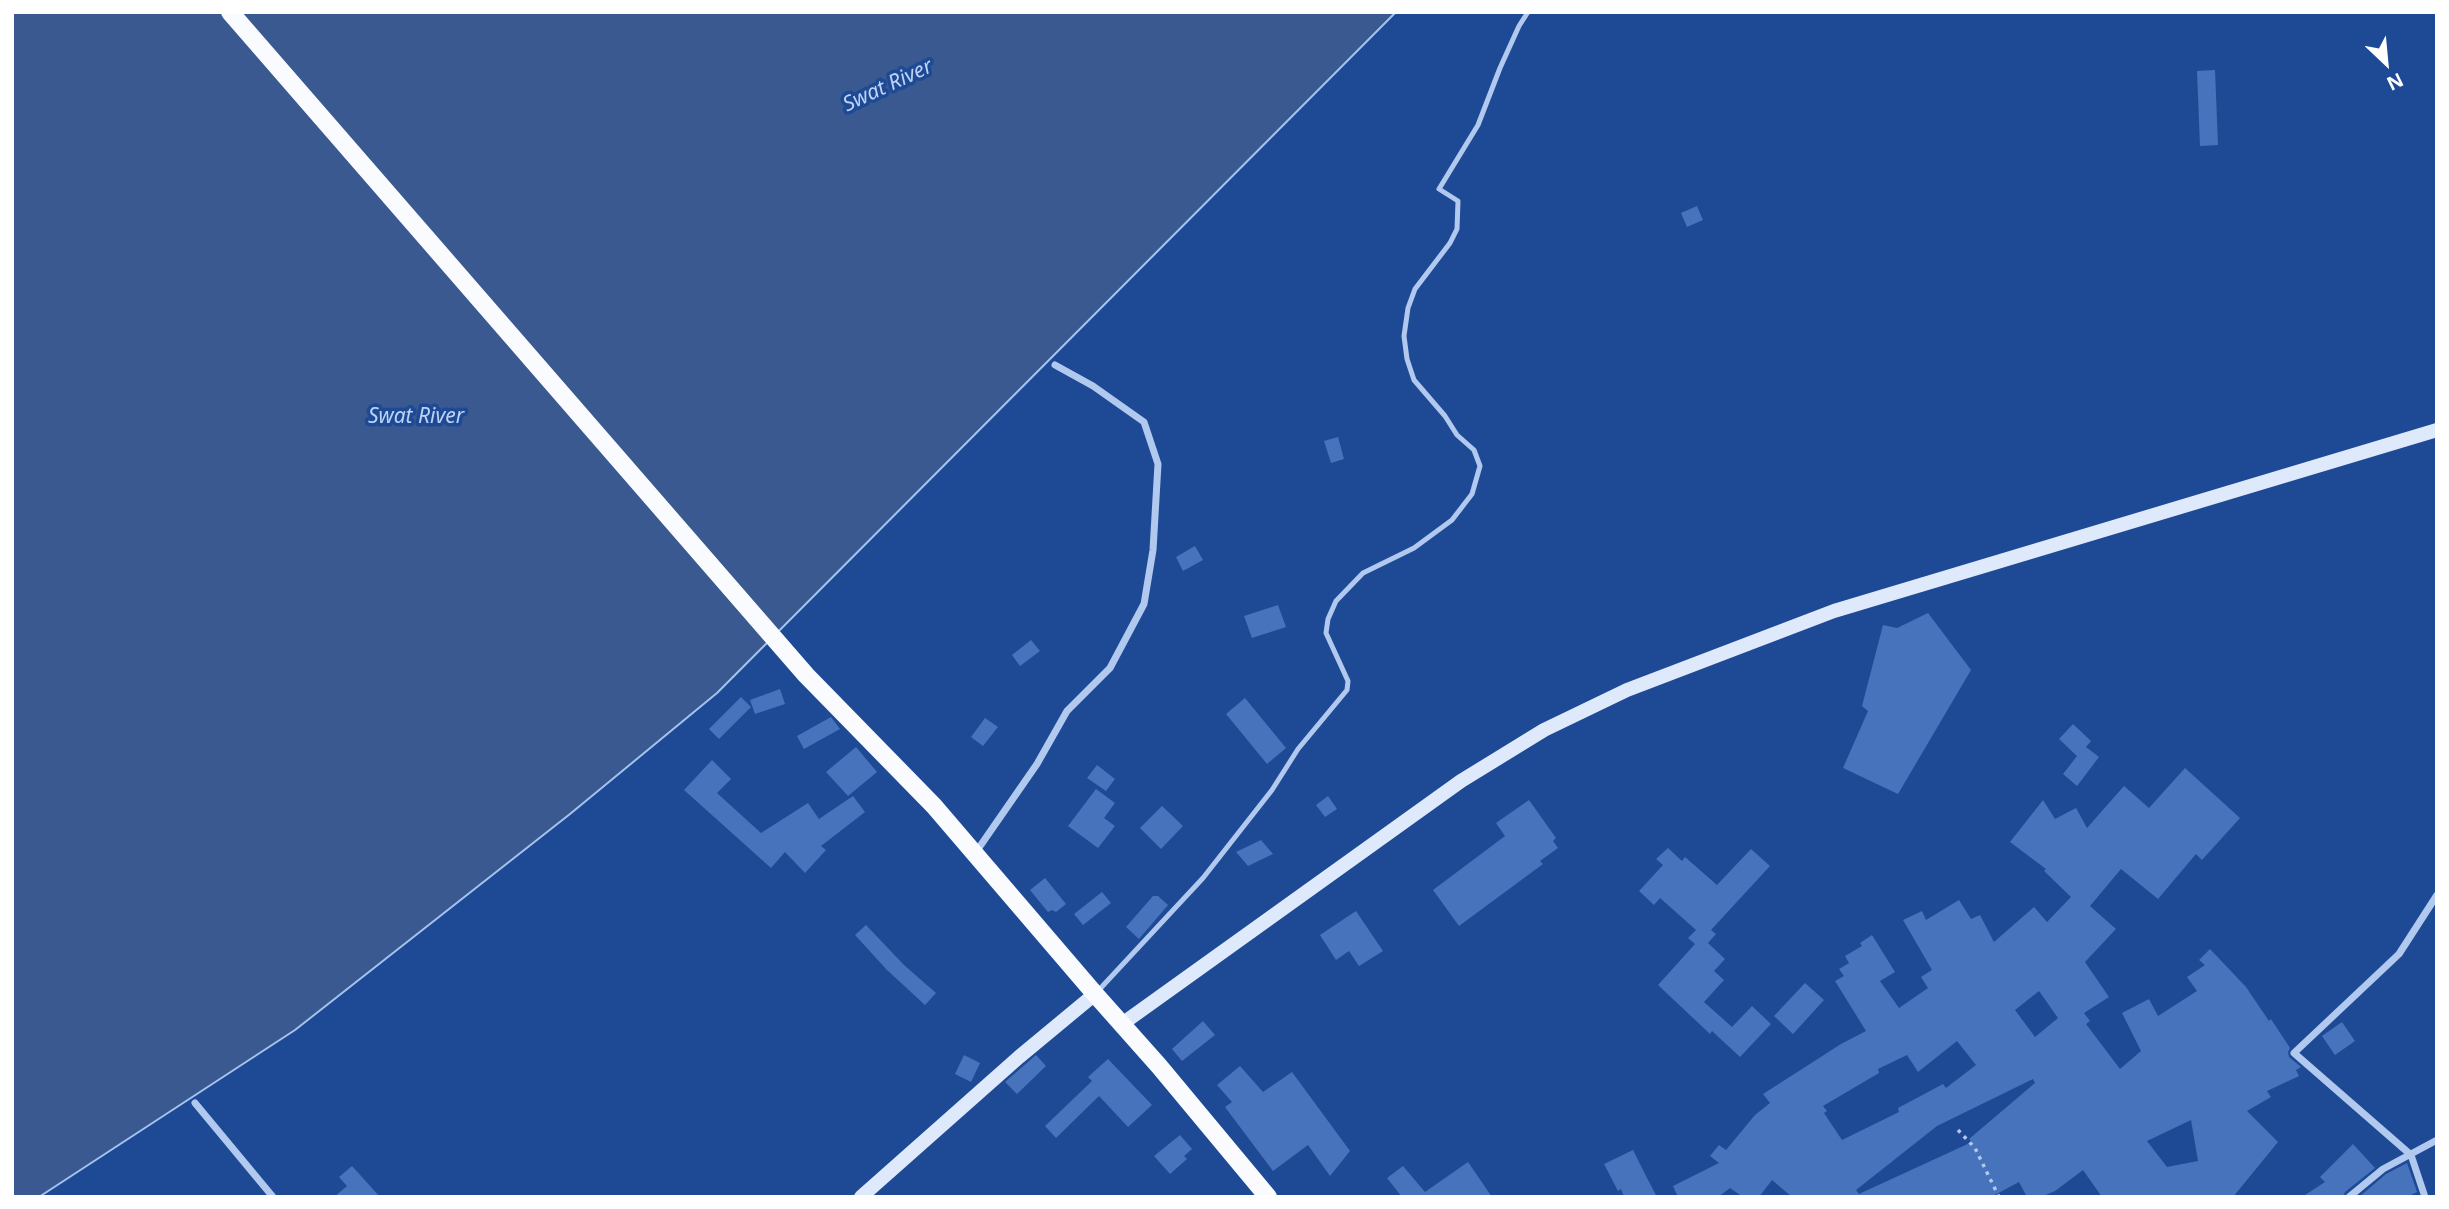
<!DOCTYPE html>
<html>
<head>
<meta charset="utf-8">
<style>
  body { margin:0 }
  #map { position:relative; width:2449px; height:1209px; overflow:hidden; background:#1e4a95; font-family:"Noto Sans",sans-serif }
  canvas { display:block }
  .frame { position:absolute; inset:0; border:14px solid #fff; pointer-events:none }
  .north { position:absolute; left:2351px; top:28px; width:70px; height:70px; -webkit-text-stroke:5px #1e4a95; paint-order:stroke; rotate:154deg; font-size:19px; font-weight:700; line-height:28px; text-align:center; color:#fff }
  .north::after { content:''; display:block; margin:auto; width:24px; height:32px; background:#fff; clip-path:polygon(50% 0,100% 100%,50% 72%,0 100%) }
</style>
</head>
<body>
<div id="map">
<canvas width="2449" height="1209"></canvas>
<div class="frame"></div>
<div class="north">N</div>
</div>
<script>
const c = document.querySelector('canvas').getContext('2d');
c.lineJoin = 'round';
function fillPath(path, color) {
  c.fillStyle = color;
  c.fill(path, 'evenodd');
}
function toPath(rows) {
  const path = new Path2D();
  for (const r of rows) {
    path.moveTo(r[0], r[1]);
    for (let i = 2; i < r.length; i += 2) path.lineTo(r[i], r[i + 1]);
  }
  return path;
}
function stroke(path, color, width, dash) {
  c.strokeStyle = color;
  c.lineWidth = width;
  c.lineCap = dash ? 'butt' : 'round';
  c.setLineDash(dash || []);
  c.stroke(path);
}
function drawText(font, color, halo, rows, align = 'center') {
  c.font = font + ' "Noto Sans",sans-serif';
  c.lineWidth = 7;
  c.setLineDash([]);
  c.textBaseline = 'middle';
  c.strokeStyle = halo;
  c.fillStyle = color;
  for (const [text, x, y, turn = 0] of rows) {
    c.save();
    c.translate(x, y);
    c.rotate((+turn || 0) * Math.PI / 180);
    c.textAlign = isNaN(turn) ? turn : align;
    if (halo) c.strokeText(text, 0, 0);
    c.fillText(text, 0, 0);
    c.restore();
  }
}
const water = toPath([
  [12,12,1396,12,717,693,570,814,295,1030,39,1197,12,1197,12,12]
]);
const building = toPath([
  [2215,70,2218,145,2200,146,2197,71],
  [1697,206,1703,220,1687,227,1681,213],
  [1338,437,1344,459,1331,463,1324,441],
  [1195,546,1203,560,1183,571,1176,557],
  [1278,605,1286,627,1252,638,1244,616],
  [1928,613,1971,670,1898,794,1843,768,1868,711,1862,706,1883,625,1897,628],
  [1031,640,1040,651,1020,666,1012,655],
  [780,689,785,704,755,714,750,700],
  [741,697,751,707,719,739,709,729],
  [1245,698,1286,748,1267,764,1226,714],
  [831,717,840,729,804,749,797,736],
  [985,718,998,727,983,746,971,737],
  [2073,724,2091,741,2086,747,2099,757,2077,786,2063,774,2077,756,2059,739],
  [856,747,877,772,848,796,826,772],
  [712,760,731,779,717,793,761,833,808,803,819,819,853,796,865,812,821,846,826,850,805,873,785,852,771,868,684,790],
  [1097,765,1115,779,1106,791,1087,778],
  [2185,768,2240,818,2202,860,2196,854,2158,899,2121,869,2090,906,2116,929,2085,962,2109,997,2084,1013,2090,1021,2086,1024,2120,1069,2141,1051,2122,1013,2149,999,2158,1016,2197,991,2187,977,2205,965,2199,960,2210,949,2246,987,2269,1021,2271,1019,2290,1048,2288,1052,2289,1057,2301,1067,2296,1070,2299,1076,2267,1091,2271,1097,2247,1111,2278,1142,2233,1197,2102,1197,2083,1170,2055,1191,2041,1197,2027,1197,2019,1182,1991,1197,1792,1197,1772,1180,1759,1197,1743,1197,1730,1188,1718,1197,1678,1197,1673,1186,1719,1163,1710,1156,1719,1145,1726,1150,1755,1115,1770,1103,1763,1094,1841,1044,1866,1031,1835,981,1844,976,1839,969,1849,963,1845,956,1862,946,1860,943,1872,935,1895,972,1880,981,1899,1008,1928,988,1921,977,1932,970,1903,920,1922,911,1926,920,1959,900,1971,919,1980,915,1994,942,2034,907,2047,922,2071,897,2044,871,2046,869,2010,842,2043,800,2055,819,2076,808,2087,828,2124,786,2149,808],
  [2039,991,2058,1018,2035,1037,2015,1010],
  [1957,1041,1976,1065,1946,1088,1943,1084,1898,1108,1899,1112,1842,1140,1824,1113,1827,1111,1823,1106,1879,1073,1878,1069,1907,1055,1918,1072],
  [2033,1079,2035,1083,1969,1139,1972,1142,1859,1194,1856,1190,1937,1126],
  [2191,1120,2198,1161,2167,1167,2147,1141],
  [1096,789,1115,803,1104,818,1115,826,1098,848,1068,826],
  [1328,796,1337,809,1325,817,1316,805],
  [1529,800,1556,838,1553,841,1558,848,1540,861,1543,864,1459,926,1433,890,1505,836,1496,823],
  [1162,806,1183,826,1161,849,1140,828],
  [1261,840,1273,854,1248,866,1236,852],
  [1668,848,1682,861,1685,857,1717,885,1751,849,1770,866,1711,930,1716,934,1708,943,1725,959,1714,971,1724,980,1704,1002,1732,1027,1752,1006,1771,1024,1740,1057,1712,1031,1710,1034,1658,985,1695,944,1688,938,1696,930,1660,898,1654,905,1639,891,1663,865,1656,859],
  [1045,878,1066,904,1056,912,1052,910,1048,912,1030,890],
  [1102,892,1111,903,1083,925,1074,914],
  [1153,896,1158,896,1168,905,1139,939,1126,927],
  [1356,911,1383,951,1359,966,1349,951,1336,960,1320,935],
  [866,925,904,965,936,993,925,1005,887,970,855,935],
  [1805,983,1824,1000,1793,1034,1774,1016],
  [1203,1021,1215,1035,1182,1061,1172,1049],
  [2342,1022,2355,1041,2335,1055,2322,1036],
  [964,1055,980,1063,971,1082,955,1074],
  [1036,1055,1046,1066,1017,1094,1005,1082],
  [1108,1059,1152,1105,1128,1127,1099,1096,1056,1138,1045,1126,1092,1081,1088,1077],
  [1240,1066,1263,1092,1292,1072,1350,1151,1330,1176,1308,1145,1273,1171,1225,1107,1232,1102,1217,1085],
  [1180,1135,1192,1149,1184,1156,1187,1159,1170,1174,1154,1156],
  [2353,1144,2375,1168,2345,1192,2343,1197,2302,1197,2325,1182,2320,1177],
  [1633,1150,1647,1178,1657,1197,1624,1197,1621,1189,1618,1191,1604,1164],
  [1468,1162,1492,1197,1402,1197,1387,1178,1403,1166,1425,1192],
  [2407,1163,2417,1192,2407,1197,2359,1197,2386,1174],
  [352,1166,380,1197,334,1197,347,1186,339,1177]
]);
const path = toPath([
  [1958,1130,1975,1148,1999,1197]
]);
const lane = toPath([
  [1097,992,1203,878,1272,790,1298,749,1347,690,1348,681,1326,633,1328,619,1336,601,1363,573,1414,548,1452,520,1472,494,1480,466,1474,450,1457,435,1445,416,1414,380,1407,359,1404,336,1408,308,1415,289,1450,243,1457,229,1458,201,1439,189,1478,125,1500,68,1519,26,1528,12]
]);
const street = toPath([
  [976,852,1037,764,1067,711,1110,668,1144,604,1153,550,1158,464,1144,422,1093,386,1055,365],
  [195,1103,273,1197],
  [2349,1197,2383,1169,2437,1140],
  [2425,1197,2411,1155,2294,1053,2399,954,2437,895]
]);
const secondary = toPath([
  [1122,1024,1461,781,1544,730,1627,690,1834,611,2437,430],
  [861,1197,1019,1057,1095,994]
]);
const primary = toPath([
  [230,12,806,675,934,806,1095,994,1159,1066,1268,1197]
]);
const waterNames = [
  ["Swat River",888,86,-25],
  ["Swat River",416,417]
];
fillPath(water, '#395990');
stroke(water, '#a4c3f0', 2);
fillPath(building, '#4673bc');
stroke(path, '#b1c9ef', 3.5, [3.5, 5]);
stroke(lane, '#b1c9ef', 5);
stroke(street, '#b1c9ef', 7);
stroke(secondary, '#dee9fb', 14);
stroke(primary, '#f9fbff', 18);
drawText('italic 21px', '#bdd3f5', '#1e4a95', waterNames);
</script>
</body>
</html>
